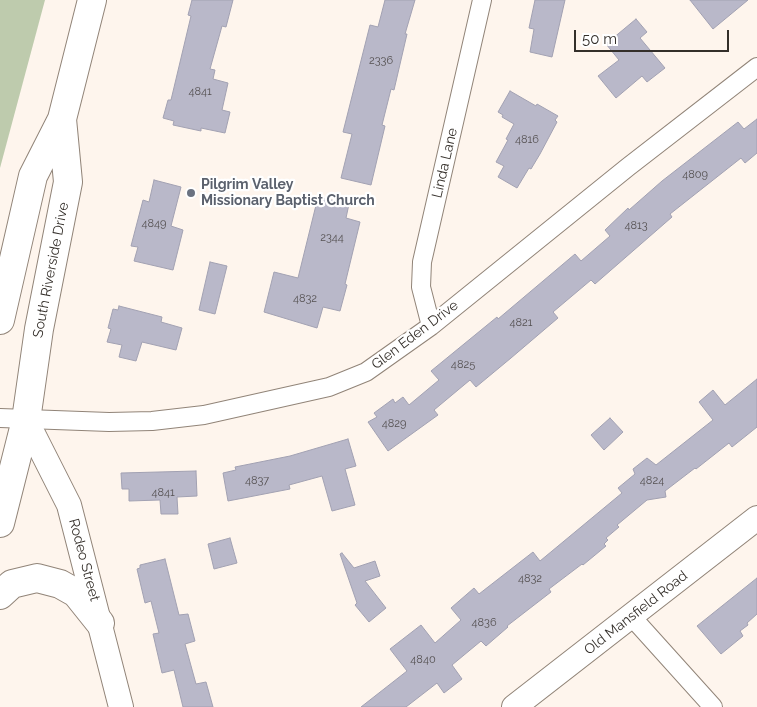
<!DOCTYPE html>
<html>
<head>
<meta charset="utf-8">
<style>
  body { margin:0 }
  #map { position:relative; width:757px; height:707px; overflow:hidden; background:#fef5ed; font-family:Raleway,sans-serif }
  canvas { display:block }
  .scale { position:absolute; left:574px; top:30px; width:155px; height:22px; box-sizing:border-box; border:2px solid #342f2a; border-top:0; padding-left:6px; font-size:15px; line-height:18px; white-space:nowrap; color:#342f2a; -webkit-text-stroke:4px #fff; paint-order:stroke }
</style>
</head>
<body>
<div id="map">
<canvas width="757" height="707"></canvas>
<div class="scale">50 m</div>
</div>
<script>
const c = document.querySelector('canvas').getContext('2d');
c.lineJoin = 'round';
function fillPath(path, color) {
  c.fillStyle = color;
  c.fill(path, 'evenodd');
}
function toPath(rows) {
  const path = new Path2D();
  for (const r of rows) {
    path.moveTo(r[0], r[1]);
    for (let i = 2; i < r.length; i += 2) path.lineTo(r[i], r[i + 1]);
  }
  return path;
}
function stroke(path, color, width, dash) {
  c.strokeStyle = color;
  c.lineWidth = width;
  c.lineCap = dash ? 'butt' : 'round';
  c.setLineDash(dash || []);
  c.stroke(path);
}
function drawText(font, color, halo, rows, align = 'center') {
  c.font = font + ' Raleway,sans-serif';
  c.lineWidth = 4.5;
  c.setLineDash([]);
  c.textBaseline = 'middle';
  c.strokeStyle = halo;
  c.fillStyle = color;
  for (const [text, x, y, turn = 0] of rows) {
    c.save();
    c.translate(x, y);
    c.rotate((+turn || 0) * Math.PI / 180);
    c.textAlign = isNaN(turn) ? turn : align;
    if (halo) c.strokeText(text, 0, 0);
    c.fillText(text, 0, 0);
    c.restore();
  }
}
const green = toPath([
  [0,0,45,0,0,168]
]);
const building = toPath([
  [192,0,233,0,226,27,222,26,210,69,215,70,213,79,228,83,222,110,230,112,225,133,201,128,201,131,173,125,174,121,163,118,168,100,171,100,191,16,188,15,192,0],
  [385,0,415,0,405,34,407,34,394,90,391,89,382,125,385,126,371,185,341,178,352,134,343,132,370,25,378,27,385,0],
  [535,0,565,0,552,57,530,52,534,29,529,28,535,0],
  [690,0,748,0,713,29,690,0],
  [636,19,647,32,640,38,665,68,647,82,642,76,616,98,598,76,619,60,606,44,636,19],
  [510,91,536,106,537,104,558,116,555,120,557,122,540,154,531,169,529,168,517,188,498,177,504,166,496,162,508,140,506,139,514,124,502,117,503,115,498,112,510,91],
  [757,119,757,153,745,163,741,158,670,214,672,217,595,284,591,280,553,312,558,318,511,358,476,387,470,380,434,410,438,415,388,451,368,422,377,417,374,413,393,399,395,403,403,397,409,405,439,380,431,371,497,317,498,319,575,254,581,261,610,236,605,230,628,208,629,210,662,181,738,122,744,129,757,119],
  [154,180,181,187,171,226,183,230,173,270,134,261,138,247,131,246,143,200,149,202,154,180],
  [318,197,349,204,346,218,360,222,345,284,347,285,340,311,323,307,317,328,264,312,274,272,298,278,318,197],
  [210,262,227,266,215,314,199,310,210,262],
  [119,306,162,317,161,322,182,328,176,350,142,342,136,361,119,357,122,345,107,342,111,329,108,328,113,309,118,310,119,306],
  [757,379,757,427,732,447,729,443,696,469,695,468,665,491,666,497,647,500,617,525,619,527,606,538,608,540,604,544,606,546,583,565,582,564,549,589,551,592,507,626,508,627,486,646,481,641,452,665,462,679,444,693,437,683,406,707,361,707,407,671,390,649,421,625,435,643,461,620,451,608,474,588,479,594,533,552,540,561,622,493,618,488,635,474,633,469,647,458,656,465,713,420,699,402,713,390,725,405,757,379],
  [610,418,623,432,604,450,591,435,610,418],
  [348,439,356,466,345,469,355,505,332,511,322,476,289,485,290,489,228,501,223,473,236,470,235,467,290,456,348,439],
  [196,471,197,496,177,497,178,514,161,514,160,500,129,501,129,489,122,489,121,473,196,471],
  [230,538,237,563,214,569,208,544,230,538],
  [342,553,354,568,375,561,380,576,365,581,386,608,369,622,355,605,357,603,340,554,342,553],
  [165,559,179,615,188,614,195,641,185,644,196,684,206,682,213,707,183,707,174,670,162,673,153,634,159,633,151,601,145,603,137,569,140,568,140,565,165,559],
  [757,578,757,614,747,623,748,625,740,631,743,636,721,654,697,626,757,578]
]);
const street = toPath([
  [431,326,421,287,422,262,482,0],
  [0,418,109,422,152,421,204,415,329,387,366,372,431,326,628,167,757,67],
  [631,616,713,707]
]);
const secondary = toPath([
  [26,420,69,505,121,707],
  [514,707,757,518]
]);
const primary = toPath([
  [0,320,33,176,62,119,92,0],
  [0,523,26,420,39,329,68,182,62,119],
  [0,595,12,584,37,578,60,584,76,593,100,623]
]);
const markers = [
  [191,193,5,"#6b7280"]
];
const numberNames = [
  ["2336",381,61],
  ["4841",200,92],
  ["4816",527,140],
  ["4809",695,175],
  ["4849",154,224],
  ["4813",636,226],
  ["2344",332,238],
  ["4832",305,299],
  ["4821",521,323],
  ["4825",463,365],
  ["4829",394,424],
  ["4837",257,481],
  ["4824",652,481],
  ["4841",163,493],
  ["4832",530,579],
  ["4836",484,623],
  ["4840",423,660]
];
const streetNames = [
  ["Linda Lane",445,163,-77],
  ["South Riverside Drive",51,270,-79],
  ["Glen Eden Drive",415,335,-37],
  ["Rodeo Street",84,560,75],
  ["Old Mansfield Road",636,613,-38]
];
const worshipNames = [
  ["Pilgrim Valley",201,185],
  ["Missionary Baptist Church",201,201]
];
fillPath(green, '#becbad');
fillPath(building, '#b9b8c9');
stroke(building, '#a2a1b2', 1);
stroke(street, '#918478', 20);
stroke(secondary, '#918478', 26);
stroke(primary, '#918478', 30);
stroke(street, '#fff', 18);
stroke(secondary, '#fff', 24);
stroke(primary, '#fff', 28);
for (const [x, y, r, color] of markers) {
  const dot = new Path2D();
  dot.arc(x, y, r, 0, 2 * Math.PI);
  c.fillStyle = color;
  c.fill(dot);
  stroke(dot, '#fff', 2);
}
drawText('11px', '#555152', null, numberNames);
drawText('14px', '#342f2a', '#fff', streetNames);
drawText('bold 14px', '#5b616d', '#fff', worshipNames, 'left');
</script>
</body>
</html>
